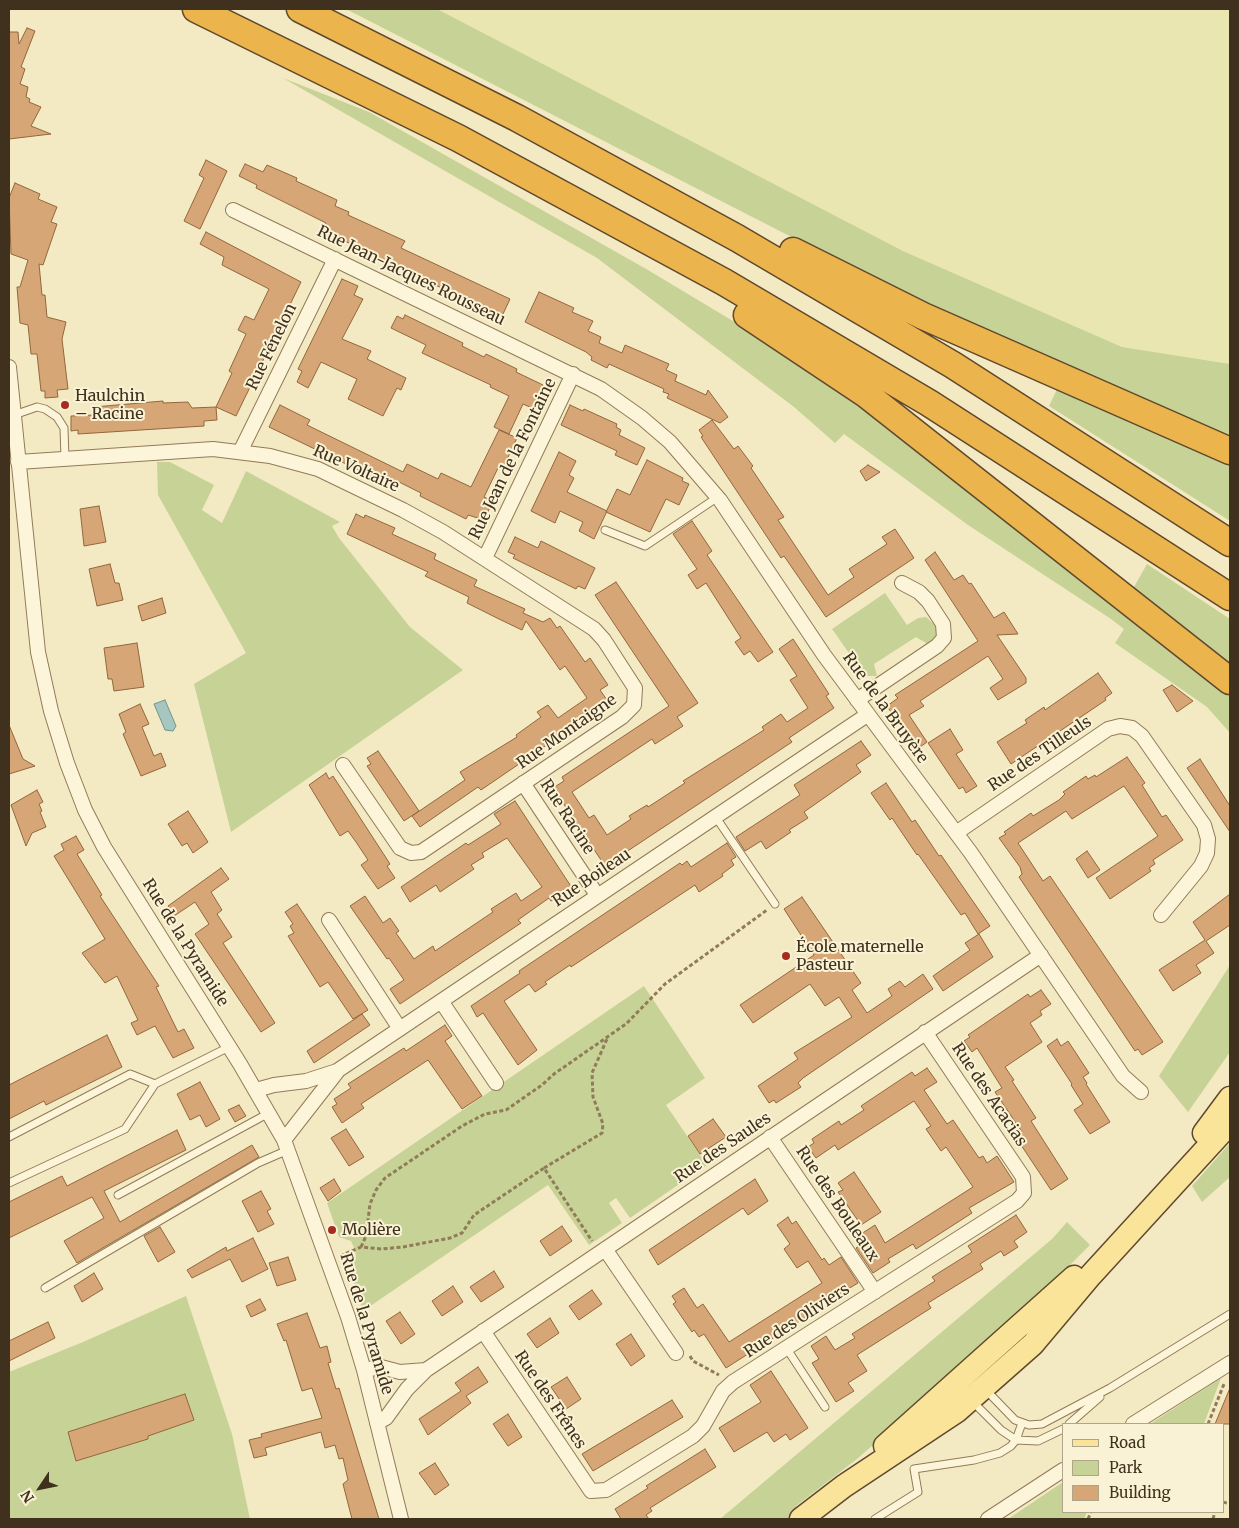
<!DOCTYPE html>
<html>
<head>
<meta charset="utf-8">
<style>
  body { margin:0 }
  #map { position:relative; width:1239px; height:1528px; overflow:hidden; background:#f3eac4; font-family:Merriweather,serif }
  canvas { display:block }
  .frame { position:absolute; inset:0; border:10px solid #3f311d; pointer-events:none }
  .legend { position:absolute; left:1062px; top:1423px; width:162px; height:90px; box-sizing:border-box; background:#faf2d5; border:1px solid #afa58b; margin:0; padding:6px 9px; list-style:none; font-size:15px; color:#3f311d }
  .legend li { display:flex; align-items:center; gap:10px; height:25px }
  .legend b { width:25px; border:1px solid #afa58b }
  .north { position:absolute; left:15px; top:1463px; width:50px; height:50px; -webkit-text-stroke:4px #faf2d5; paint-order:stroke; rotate:236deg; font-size:14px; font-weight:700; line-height:20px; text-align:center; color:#3f311d }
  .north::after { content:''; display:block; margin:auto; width:18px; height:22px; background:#3f311d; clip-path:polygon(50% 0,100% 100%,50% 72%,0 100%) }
</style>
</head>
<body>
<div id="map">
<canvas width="1239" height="1528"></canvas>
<div class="frame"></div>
<ul class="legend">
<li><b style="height:6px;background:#fae499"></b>Road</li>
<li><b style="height:14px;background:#c7d396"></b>Park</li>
<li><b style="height:14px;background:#d6a676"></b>Building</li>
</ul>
<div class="north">N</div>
</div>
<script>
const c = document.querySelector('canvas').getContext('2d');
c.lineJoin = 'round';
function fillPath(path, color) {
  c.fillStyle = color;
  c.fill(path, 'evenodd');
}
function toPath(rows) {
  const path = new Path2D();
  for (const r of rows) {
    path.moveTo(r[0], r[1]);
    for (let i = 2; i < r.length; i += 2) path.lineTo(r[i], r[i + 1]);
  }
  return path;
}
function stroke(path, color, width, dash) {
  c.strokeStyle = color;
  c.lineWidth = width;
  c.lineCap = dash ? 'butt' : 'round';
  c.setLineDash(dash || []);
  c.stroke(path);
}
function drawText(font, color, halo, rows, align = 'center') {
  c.font = font + ' Merriweather,serif';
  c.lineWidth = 4;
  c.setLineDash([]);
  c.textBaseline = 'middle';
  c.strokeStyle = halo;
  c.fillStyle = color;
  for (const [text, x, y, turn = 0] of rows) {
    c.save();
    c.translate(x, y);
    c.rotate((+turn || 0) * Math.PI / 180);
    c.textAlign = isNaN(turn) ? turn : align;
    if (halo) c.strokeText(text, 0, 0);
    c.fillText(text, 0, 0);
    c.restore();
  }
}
const farmland = toPath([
  [437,9,1230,9,1230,364,1122,347,903,251]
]);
const green = toPath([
  [346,9,437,9,903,251,1122,347,1230,364,1230,521,1049,406,1067,368,938,312],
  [283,78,369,112,648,270,808,366,1122,608,1147,564,1230,619,1230,733,1207,707,1115,643,1124,629,1111,619,968,525,844,434,835,443,794,407,597,258],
  [157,462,170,462,214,485,202,510,222,523,246,471,340,522,332,526,339,538,410,627,463,670,231,832,194,684,246,653,158,495],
  [885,593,907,625,918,618,926,617,936,626,939,633,931,646,916,637,874,664,877,676,865,676,832,629],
  [1230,965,1230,1052,1188,1112,1159,1076],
  [644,986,705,1078,666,1105,707,1165,630,1218,616,1198,609,1203,622,1223,589,1245,548,1185,363,1311,349,1269,356,1257,355,1250,351,1241,339,1237,327,1203],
  [1230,1143,1230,1177,1202,1202,1192,1186],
  [1067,1222,1090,1245,1012,1323,857,1459,796,1506,804,1519,720,1519,1052,1239],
  [186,1296,232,1434,250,1519,9,1519,9,1372,83,1342],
  [1221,1378,1204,1424,1150,1424],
  [1063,1482,1063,1512,1087,1512,1084,1519,1008,1519]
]);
const water = toPath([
  [165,700,176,726,173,731,165,730,154,704,165,700]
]);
const building = toPath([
  [27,28,35,31,21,67,25,69,20,84,28,87,26,97,30,99,29,102,41,107,31,126,51,134,9,139,9,32,18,32,19,44,27,28],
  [206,160,227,171,200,229,184,221,204,178,199,175,206,160],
  [245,164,263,172,267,165,297,178,296,181,337,200,335,206,349,212,348,215,405,241,401,248,510,299,503,314,496,311,495,314,322,230,326,223,256,188,257,185,239,176,245,164],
  [15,183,40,194,38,199,57,207,51,222,57,224,43,265,39,264,42,295,45,295,47,317,66,322,62,339,68,389,57,390,58,397,45,398,45,391,41,391,37,354,31,354,28,325,20,323,17,287,20,287,28,260,11,254,9,198,15,183],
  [206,232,301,282,236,416,216,407,217,420,204,421,204,426,78,434,78,430,71,431,71,416,94,415,94,407,163,401,163,403,188,402,192,408,216,407,232,373,229,371,246,334,238,330,245,316,254,320,269,289,222,265,224,257,200,244,206,232],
  [342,279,358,286,354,295,363,299,342,339,371,351,367,359,406,378,401,390,397,388,383,416,348,399,357,379,321,362,308,388,297,382,302,371,298,369,342,279],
  [539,292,574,308,572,312,593,321,588,331,601,337,599,343,622,353,625,345,669,364,666,370,677,375,675,381,706,395,708,390,728,417,720,423,667,398,669,394,663,392,664,389,609,364,607,368,591,360,592,357,586,352,525,322,539,292],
  [405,315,463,343,462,346,484,357,486,354,517,369,516,372,543,385,532,408,523,404,509,434,494,427,509,396,490,387,491,385,422,353,426,345,391,328,397,316,403,319,405,315],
  [280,405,310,420,307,425,403,472,407,464,438,479,441,473,471,487,499,430,517,438,502,470,498,468,484,497,493,501,484,520,468,515,466,519,420,496,421,493,399,482,396,488,269,427,280,405],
  [570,405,583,411,584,409,617,424,616,427,621,430,619,435,645,448,637,465,615,455,617,451,561,425,570,405],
  [712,420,734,449,738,446,753,466,751,468,784,517,778,520,828,595,854,577,849,569,887,544,882,537,895,529,914,558,826,617,784,556,781,558,701,437,703,436,699,430,712,420],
  [559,452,576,461,569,475,574,478,567,492,607,511,594,539,579,531,583,522,560,511,555,523,531,511,559,452],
  [647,460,683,478,682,481,689,484,679,505,666,499,650,532,606,512,617,489,630,495,647,460],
  [868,465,880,472,866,481,860,471,868,465],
  [99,506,106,542,84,546,80,509,99,506],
  [356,514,364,518,365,515,395,528,392,534,436,554,434,559,477,580,474,586,525,609,523,613,543,622,550,618,557,628,560,626,585,662,590,658,608,685,600,690,607,700,552,737,554,740,481,790,478,787,420,827,412,816,465,780,460,772,517,737,516,735,541,717,537,712,548,705,558,718,587,698,565,666,560,670,526,621,522,630,501,620,467,603,469,597,425,576,428,572,347,534,356,514],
  [692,521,712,551,707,555,773,652,758,662,750,651,744,655,735,642,741,638,706,583,697,589,688,575,697,569,673,534,692,521],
  [515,537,538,548,541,541,595,568,585,589,578,586,576,589,513,558,515,555,508,552,515,537],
  [935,552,954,580,963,575,969,584,971,583,994,618,1004,612,1018,634,997,635,1026,678,1026,683,998,700,990,688,1003,679,988,656,920,701,924,706,909,715,927,742,916,750,887,706,898,698,895,695,978,641,925,560,935,552],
  [110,564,115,583,119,583,123,600,97,606,89,569,110,564],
  [616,582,698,703,677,717,683,726,655,744,652,739,572,792,589,818,594,815,607,835,631,819,629,816,647,805,648,807,685,783,683,781,764,730,762,727,781,714,787,722,808,708,790,680,797,676,779,649,793,639,829,694,826,696,834,708,789,738,792,742,605,866,553,788,564,781,562,777,669,706,595,595,616,582],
  [162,598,166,613,142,621,138,606,162,598],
  [137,643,144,687,114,691,112,679,108,679,104,648,137,643],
  [1098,673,1112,693,1105,698,1106,700,1011,764,997,742,1027,723,1025,720,1044,707,1045,710,1098,673],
  [1172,685,1193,701,1177,712,1163,690,1172,685],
  [140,704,149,724,142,727,154,756,161,753,166,766,141,776,123,734,126,732,119,714,140,704],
  [9,725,23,759,35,766,9,774,9,725],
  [950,729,963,750,956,754,977,786,966,793,963,787,959,789,928,743,950,729],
  [861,741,871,755,856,765,861,772,804,812,808,818,789,830,791,832,766,849,761,841,745,851,736,837,800,795,794,785,861,741],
  [378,751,419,811,404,821,367,766,371,764,367,758,378,751],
  [1127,757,1145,783,1142,785,1162,817,1166,815,1183,840,1153,860,1155,864,1149,868,1151,871,1110,899,1096,878,1158,836,1124,786,1072,819,1066,811,1018,843,1043,881,1050,876,1163,1042,1142,1055,1138,1049,1135,1051,1019,877,1022,874,1020,867,999,838,1006,834,1004,832,1031,813,1033,816,1059,800,1065,794,1063,792,1086,776,1088,779,1095,775,1096,777,1127,757],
  [1200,759,1230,806,1230,832,1187,768,1200,759],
  [326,773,329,779,333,776,390,864,387,866,395,878,378,889,361,865,368,860,356,842,348,831,340,836,309,785,326,773],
  [886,783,912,822,915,820,939,856,941,855,990,926,978,934,965,913,961,915,918,854,917,855,892,818,890,820,871,793,886,783],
  [37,790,43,802,39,804,42,811,40,812,46,827,32,833,26,846,11,805,37,790],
  [515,801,576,894,565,902,561,896,551,901,549,898,518,920,521,923,400,1004,390,989,404,980,389,958,387,959,350,906,365,896,383,923,390,918,399,931,396,933,414,959,433,946,435,951,493,912,491,909,516,893,521,901,542,887,507,838,482,853,484,857,471,865,474,869,440,892,436,885,410,902,401,887,466,843,468,845,501,824,494,814,515,801],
  [188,811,208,842,193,853,187,843,182,846,168,824,188,811],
  [76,836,84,850,77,854,102,895,100,896,159,986,156,987,178,1032,184,1029,194,1048,173,1058,155,1026,137,1035,131,1023,138,1020,117,976,105,983,82,953,105,939,54,856,64,850,61,844,76,836],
  [727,843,736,857,731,860,734,865,722,874,723,876,699,892,695,885,571,967,570,965,545,982,547,984,535,992,529,984,504,1001,537,1050,518,1065,483,1013,477,1017,471,1006,520,973,519,971,680,863,682,865,687,861,691,867,727,843],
  [1087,851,1100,870,1088,878,1076,859,1087,851],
  [221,868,229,879,211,892,222,910,217,914,232,937,223,943,275,1023,261,1032,195,934,209,924,195,902,174,916,168,906,221,868],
  [1230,894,1230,925,1206,941,1214,953,1196,965,1201,973,1173,991,1159,970,1205,940,1193,922,1230,894],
  [802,897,861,983,852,990,867,1013,892,996,888,989,900,981,905,987,923,974,933,989,803,1078,798,1083,801,1087,776,1103,774,1100,769,1103,758,1086,798,1059,794,1053,852,1017,839,997,825,1006,810,984,753,1023,740,1005,814,955,784,909,802,897],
  [297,904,368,1010,353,1019,328,982,320,987,288,936,294,933,290,926,293,924,285,912,297,904],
  [979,934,993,957,943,991,933,976,970,950,965,943,979,934],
  [1041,990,1051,1004,1040,1011,1042,1015,1030,1023,1042,1042,1005,1067,1014,1080,1012,1081,1036,1118,1031,1121,1068,1179,1051,1190,1019,1142,1024,1139,1020,1133,1022,1132,995,1092,1002,1088,977,1048,972,1052,964,1041,970,1037,968,1035,1028,994,1030,997,1041,990],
  [362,1014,370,1025,314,1063,307,1051,362,1014],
  [445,1025,452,1036,445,1041,482,1096,462,1109,428,1060,361,1104,364,1108,342,1123,332,1107,337,1104,334,1099,351,1088,348,1084,404,1048,406,1051,445,1025],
  [107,1035,122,1067,46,1105,44,1101,9,1119,9,1085,107,1035],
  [1057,1039,1061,1046,1068,1041,1089,1073,1083,1077,1087,1083,1086,1084,1110,1122,1090,1134,1074,1110,1083,1104,1071,1085,1072,1084,1047,1046,1057,1039],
  [927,1068,937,1082,924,1090,947,1124,953,1120,979,1158,983,1156,987,1163,997,1156,1014,1182,969,1208,972,1213,916,1249,913,1244,888,1259,890,1262,873,1273,856,1248,866,1241,861,1234,875,1225,885,1243,973,1187,946,1147,941,1151,926,1129,931,1126,914,1101,838,1150,835,1145,816,1158,808,1147,814,1143,812,1139,839,1121,841,1125,864,1110,861,1106,912,1072,915,1076,927,1068],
  [200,1082,220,1119,206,1127,200,1115,190,1120,177,1094,200,1082],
  [239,1105,246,1116,235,1122,228,1110,239,1105],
  [713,1119,726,1137,700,1154,688,1136,713,1119],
  [346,1129,364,1157,349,1166,331,1138,346,1129],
  [177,1130,186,1150,104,1191,120,1222,252,1145,259,1157,77,1263,64,1241,104,1218,92,1197,9,1238,9,1202,62,1176,67,1186,177,1130],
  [854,1172,881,1212,861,1225,838,1192,843,1190,838,1183,854,1172],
  [334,1179,341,1191,328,1201,320,1188,334,1179],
  [755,1179,768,1201,748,1215,743,1208,658,1265,649,1250,755,1179],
  [261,1191,271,1209,267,1211,274,1224,258,1232,242,1201,261,1191],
  [1016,1215,1027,1232,1014,1241,1018,1247,1004,1256,1001,1251,980,1264,983,1269,928,1303,931,1308,857,1355,867,1371,848,1383,854,1391,836,1402,812,1363,819,1359,811,1346,826,1336,835,1350,855,1338,852,1334,935,1281,932,1277,972,1252,968,1246,1016,1215],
  [788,1217,792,1224,796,1221,822,1260,824,1258,829,1265,841,1257,858,1283,838,1295,836,1292,812,1308,814,1312,726,1368,704,1334,699,1337,694,1330,692,1332,673,1304,676,1302,672,1296,684,1288,697,1308,703,1304,729,1342,822,1283,808,1261,797,1268,784,1249,790,1244,777,1225,788,1217],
  [562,1226,572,1241,550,1256,540,1241,562,1226],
  [160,1227,175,1252,158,1262,144,1236,160,1227],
  [253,1238,268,1269,242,1282,230,1259,192,1278,187,1270,226,1247,227,1251,253,1238],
  [288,1257,296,1280,277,1286,269,1263,288,1257],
  [494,1271,504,1287,481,1302,470,1287,494,1271],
  [94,1273,103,1289,82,1302,74,1286,94,1273],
  [453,1286,463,1302,442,1316,432,1301,453,1286],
  [592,1290,602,1304,579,1320,569,1306,592,1290],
  [260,1299,266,1310,251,1317,246,1306,260,1299],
  [400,1312,415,1334,401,1344,386,1321,400,1312],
  [307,1313,320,1348,327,1346,331,1362,328,1363,336,1389,339,1388,379,1519,352,1519,343,1484,348,1480,343,1458,339,1459,335,1445,325,1448,321,1432,265,1448,267,1455,254,1458,249,1440,262,1437,261,1434,322,1418,312,1388,302,1391,286,1340,284,1341,277,1324,307,1313],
  [550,1318,559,1333,537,1348,527,1334,550,1318],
  [48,1322,55,1338,9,1361,9,1341,48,1322],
  [631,1334,645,1356,631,1366,616,1344,631,1334],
  [478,1367,488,1382,466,1396,471,1403,428,1435,419,1419,461,1391,455,1383,478,1367],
  [771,1371,808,1428,790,1440,786,1434,774,1442,767,1432,734,1452,719,1428,761,1402,750,1385,771,1371],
  [567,1377,581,1399,566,1409,551,1387,567,1377],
  [1230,1388,1230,1424,1215,1424,1230,1388],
  [185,1394,194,1420,148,1436,148,1439,76,1461,68,1432,185,1394],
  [672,1400,683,1417,593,1471,582,1454,672,1400],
  [508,1414,522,1437,508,1446,493,1424,508,1414],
  [705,1449,716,1467,650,1508,652,1511,646,1515,649,1519,621,1519,615,1509,648,1488,646,1486,705,1449],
  [435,1463,449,1485,435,1495,419,1473,435,1463]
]);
const path = toPath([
  [544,1168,602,1133,603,1124,593,1097,592,1073,607,1039],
  [361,1247,366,1236,370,1204,376,1190,385,1178,462,1126,485,1114,506,1110,542,1085,554,1074,626,1024,665,984,767,910],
  [340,1256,361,1247,381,1249,403,1247,450,1238,462,1233,474,1215,544,1168,592,1241],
  [690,1356,693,1361,719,1375],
  [1208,1424,1224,1384],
  [1223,1502,1230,1504],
  [1088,1519,1091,1512],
  [1213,1519,1215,1512]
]);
const service = toPath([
  [14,415,37,407,45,409,57,417,64,428,65,458],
  [605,530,645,546,718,497],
  [715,816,775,904],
  [9,1137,130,1074,155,1084],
  [9,1183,125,1129,155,1084,229,1047],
  [118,1195,269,1113],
  [45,1288,258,1163,288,1150],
  [787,1349,825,1407],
  [985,1389,1015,1420,1029,1425,1042,1424,1110,1388,1230,1314],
  [972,1401,1001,1430,1016,1440,1038,1441,1063,1429],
  [1069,1424,1100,1397],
  [875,1519,918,1492,914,1469,974,1460,1000,1453,1011,1446,1016,1440,1022,1423]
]);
const minor = toPath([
  [233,210,601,389,642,418,670,442,720,500,824,655,971,853,1123,1076,1141,1092],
  [9,367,38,652,51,711,67,763,85,810,104,847,240,1064,284,1140,348,1317,364,1370,401,1519],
  [241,450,335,259],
  [18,462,213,449,270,456,318,469,403,510,443,532,594,629,604,640,635,688,634,705,622,717,421,852,411,853,400,848,343,765],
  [485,558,573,374],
  [857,700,937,646,944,638,943,624,928,601,919,592,902,583],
  [523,783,597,895],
  [956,833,1108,729,1120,726,1132,728,1142,736,1204,825,1208,839,1207,853,1201,866,1161,915],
  [329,920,400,1029],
  [441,1001,496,1083],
  [256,1090,274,1085,306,1081,337,1071,867,715],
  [770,1137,875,1292],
  [284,1140,337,1072],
  [605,1249,676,1353],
  [483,1331,591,1491,606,1490,693,1436,703,1426,723,1391,733,1382,1017,1201,1024,1193,1023,1177,925,1032],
  [364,1370,381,1367,400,1372,426,1370],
  [377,1423,386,1418,407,1389,426,1370,1041,955],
  [1133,1424,1230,1363],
  [988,1519,1063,1470]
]);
const primary = toPath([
  [1204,1133,1230,1098],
  [885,1446,1074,1277],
  [801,1519,844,1486,957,1411,1033,1344,1091,1275,1230,1123]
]);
const motorway = toPath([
  [196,9,458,138,724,282,929,403,1230,597],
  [300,9,517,118,737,238,953,365,1230,543],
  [793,251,923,316,1230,451],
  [747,315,867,395,1230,681]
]);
const markers = [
  [65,405,5,"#a82b20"],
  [786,956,5,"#a82b20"],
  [332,1230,5,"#a82b20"]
];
const streetNames = [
  ["Rue Jean-Jacques Rousseau",411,276,26],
  ["Rue Fénelon",272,347,-64],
  ["Rue Jean de la Fontaine",513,459,-64],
  ["Rue Voltaire",356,469,24],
  ["Rue de la Bruyère",885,708,54],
  ["Rue Montaigne",567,732,-35],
  ["Rue des Tilleuls",1040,754,-34],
  ["Rue Racine",567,817,57],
  ["Rue Boileau",592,878,-34],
  ["Rue de la Pyramide",185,943,58],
  ["Rue des Acacias",989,1095,56],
  ["Rue des Saules",723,1148,-34],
  ["Rue des Bouleaux",837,1204,56],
  ["Rue des Oliviers",797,1321,-33],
  ["Rue de la Pyramide",366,1324,73],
  ["Rue des Frênes",550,1400,56]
];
const poiNames = [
  ["Haulchin",75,396],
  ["– Racine",75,414],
  ["École maternelle",796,947],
  ["Pasteur",796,965],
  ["Molière",342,1230]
];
fillPath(farmland, '#eae6b1');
fillPath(green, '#c7d396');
fillPath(water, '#a7c6c0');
stroke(water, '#6c968f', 1);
fillPath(building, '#d6a676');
stroke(building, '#93663b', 1);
stroke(service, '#917b58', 9);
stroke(minor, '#917b58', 16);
stroke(primary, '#5f482c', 25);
stroke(motorway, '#5f482c', 29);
stroke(path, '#917b58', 3, [4, 2.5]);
stroke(service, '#fdf5d9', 7);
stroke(minor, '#fdf5d9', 14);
stroke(primary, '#fae499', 22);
stroke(motorway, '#ecb44c', 26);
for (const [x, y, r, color] of markers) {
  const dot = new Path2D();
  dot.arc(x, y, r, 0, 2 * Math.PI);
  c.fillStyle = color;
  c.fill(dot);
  stroke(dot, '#faf2d5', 2);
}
drawText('16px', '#3f311d', '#faf2d5', streetNames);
drawText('16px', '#3f311d', '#faf2d5', poiNames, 'left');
</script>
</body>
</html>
